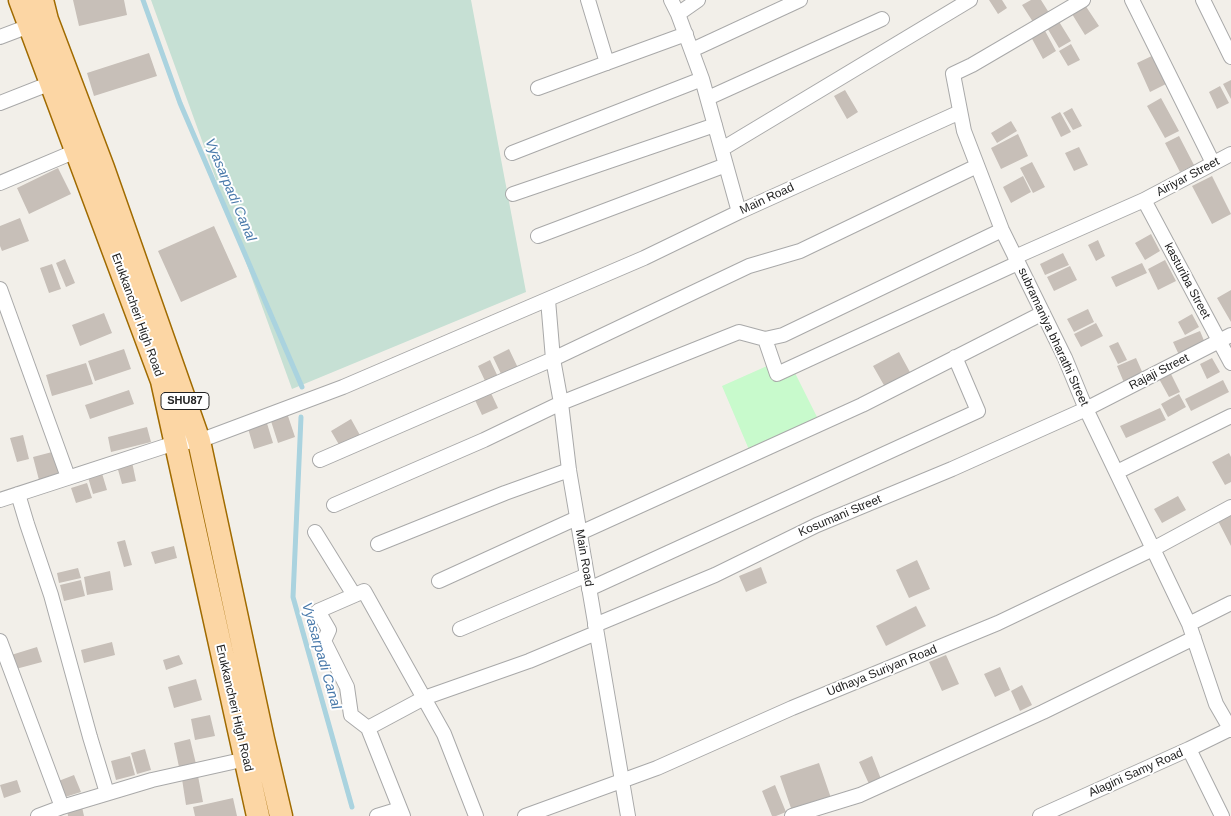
<!DOCTYPE html>
<html>
<head>
<meta charset="utf-8">
<style>
  body { margin:0 }
  canvas { display:block; background:#f2efe9 }
</style>
</head>
<body>
<canvas width="1231" height="816"></canvas>
<script>
const c = document.querySelector('canvas').getContext('2d');
c.lineJoin = 'round';
function fillPath(path, color) {
  c.fillStyle = color;
  c.fill(path, 'evenodd');
}
function toPath(rows) {
  const path = new Path2D();
  for (const r of rows) {
    path.moveTo(r[0], r[1]);
    for (let i = 2; i < r.length; i += 2) path.lineTo(r[i], r[i + 1]);
  }
  return path;
}
function stroke(path, color, width, dash) {
  c.strokeStyle = color;
  c.lineWidth = width;
  c.lineCap = dash ? 'butt' : 'round';
  c.setLineDash(dash || []);
  c.stroke(path);
}
function drawText(font, color, halo, rows, align = 'center') {
  c.font = font + ' Arial,sans-serif';
  c.lineWidth = 4;
  c.setLineDash([]);
  c.textBaseline = 'middle';
  c.strokeStyle = halo;
  c.fillStyle = color;
  for (const [text, x, y, turn = 0] of rows) {
    c.save();
    c.translate(x, y);
    c.rotate((+turn || 0) * Math.PI / 180);
    c.textAlign = isNaN(turn) ? turn : align;
    if (halo) c.strokeText(text, 0, 0);
    c.fillText(text, 0, 0);
    c.restore();
  }
}
const wetland = toPath([
  [151,0,471,0,526,292,292,389]
]);
const park = toPath([
  [767,366,772,379,794,371,818,419,750,452,722,386]
]);
const stream = toPath([
  [143,0,180,103,302,387],
  [301,417,293,597,352,807]
]);
const building = toPath([
  [73,0,124,0,127,15,79,26],
  [989,0,1002,0,1007,8,998,14],
  [1031,0,1041,0,1051,16,1035,25,1022,5],
  [1085,5,1099,26,1085,35,1072,14],
  [1058,20,1071,41,1059,48,1046,26],
  [1044,29,1056,51,1043,59,1031,37],
  [1071,44,1080,60,1068,66,1059,51],
  [149,53,157,76,94,96,87,73],
  [1156,54,1170,82,1150,92,1137,63],
  [1231,80,1231,99,1223,84],
  [1220,86,1229,103,1217,109,1209,92],
  [845,90,858,112,847,119,834,96],
  [1161,98,1179,131,1165,138,1147,106],
  [1072,108,1082,126,1073,130,1063,113],
  [1060,112,1071,132,1061,137,1051,117],
  [1011,121,1017,131,997,143,991,133],
  [1018,134,1028,156,1001,169,991,148],
  [1179,136,1194,165,1180,172,1165,143],
  [1079,147,1088,165,1074,171,1065,153],
  [1032,162,1045,187,1033,193,1020,168],
  [58,168,71,194,29,214,17,188],
  [1023,176,1031,192,1011,203,1003,187],
  [1212,176,1231,214,1212,224,1192,186],
  [20,218,29,241,2,251,0,246,0,226],
  [214,226,237,277,181,302,158,251],
  [1151,234,1160,251,1145,260,1135,243],
  [1098,240,1105,256,1096,261,1088,245],
  [1063,253,1069,265,1045,275,1040,264],
  [65,259,75,283,66,287,56,263],
  [1165,260,1176,281,1158,290,1148,269],
  [1142,263,1147,273,1116,287,1111,277],
  [52,264,61,289,49,293,40,268],
  [1070,266,1077,280,1054,291,1047,277],
  [1231,290,1231,322,1217,298],
  [1088,309,1094,322,1074,332,1067,319],
  [104,313,112,333,80,346,72,325],
  [1192,314,1199,327,1185,335,1178,322],
  [1096,323,1103,336,1081,347,1074,334],
  [1200,331,1205,343,1179,355,1173,342],
  [1118,342,1127,360,1118,364,1109,346],
  [124,349,131,369,95,381,88,361],
  [509,349,518,368,502,376,493,357],
  [899,352,911,374,885,387,873,366],
  [1136,358,1144,376,1125,385,1117,366],
  [1212,358,1220,372,1207,379,1200,364],
  [490,360,499,379,487,385,478,366],
  [86,363,93,384,52,396,46,375],
  [1170,372,1180,392,1169,397,1158,377],
  [1223,380,1229,392,1191,411,1185,399],
  [129,390,134,404,90,419,85,405],
  [490,391,498,408,482,415,474,398],
  [1179,394,1186,407,1168,417,1161,404],
  [1160,408,1166,420,1126,438,1120,426],
  [287,413,295,437,278,443,270,418],
  [351,419,361,437,341,448,331,431],
  [266,420,273,443,254,449,247,425],
  [147,427,151,442,111,452,108,437],
  [23,435,29,459,17,462,10,438],
  [56,451,63,474,39,480,33,457],
  [1229,453,1231,457,1231,482,1225,485,1212,462],
  [132,462,136,481,122,484,117,466],
  [101,470,107,490,93,494,87,474],
  [87,483,92,498,76,503,71,488],
  [1178,496,1186,510,1162,523,1154,509],
  [1231,512,1231,546,1217,519],
  [125,540,132,565,124,567,117,542],
  [174,546,177,558,155,564,151,552],
  [917,560,930,589,909,598,896,570],
  [761,567,767,583,746,592,739,576],
  [78,568,81,578,59,583,57,573],
  [110,571,113,590,87,595,84,577],
  [81,580,85,596,64,601,60,585],
  [916,606,926,626,886,646,876,626],
  [112,642,115,655,84,663,81,650],
  [37,647,42,662,12,670,8,656],
  [179,655,183,664,166,670,163,660],
  [946,655,959,684,942,691,929,662],
  [1000,667,1010,690,995,697,984,674],
  [196,679,202,700,174,708,168,687],
  [1022,685,1032,705,1020,711,1011,691],
  [210,715,215,736,195,740,191,719],
  [190,739,196,764,179,767,174,743],
  [145,749,151,770,137,774,131,753],
  [130,756,135,775,116,780,111,761],
  [872,756,881,779,869,784,859,762],
  [819,763,831,798,792,811,780,776],
  [74,775,81,792,62,798,56,782],
  [198,776,203,802,186,805,182,779],
  [17,780,21,792,4,798,0,785],
  [775,785,786,812,776,816,772,816,762,791],
  [233,798,237,816,195,816,193,807],
  [82,807,84,816,68,816,67,809]
]);
const minor = toPath([
  [588,0,607,63],
  [671,0,678,14,702,79,739,212],
  [1083,0,972,65,953,74,964,131,1002,230,1065,358,1086,409,1189,624,1216,704,1231,730],
  [1132,0,1213,163],
  [1203,0,1231,57],
  [678,14,698,0],
  [0,37,29,26],
  [692,50,800,0],
  [538,88,686,34],
  [708,98,882,19],
  [0,103,51,83],
  [722,149,970,0],
  [512,153,702,79],
  [0,183,76,151],
  [513,194,715,125],
  [1144,200,1231,363],
  [538,236,726,165],
  [1015,257,1144,200,1231,154],
  [0,289,68,477],
  [548,300,553,359,561,403,569,470,628,816],
  [765,339,777,374,1018,263],
  [320,460,553,359,749,266,800,251,977,166],
  [1117,472,1231,416],
  [18,494,27,524,51,595,90,737,107,793],
  [0,500,175,443,199,441,343,387,644,258,739,212,960,112],
  [334,505,484,440,561,403,739,332,765,339,783,335,1002,230],
  [315,532,354,595],
  [580,533,862,405,1043,313],
  [378,544,505,493,569,470],
  [439,581,577,518],
  [589,589,978,411,955,357],
  [1189,624,1231,603],
  [595,625,715,575,817,525,952,469,1086,409,1231,335],
  [460,629,587,575],
  [0,641,62,807],
  [368,728,424,698,529,661,596,633],
  [1189,749,1222,816],
  [38,816,62,807,152,780,246,759],
  [377,816,400,809],
  [403,816,368,728,351,715,347,687,324,641,329,630,318,611,364,591,444,734,476,816],
  [525,816,657,768,792,708,998,623,1153,549,1231,507],
  [792,816,860,795,1043,712,1194,638],
  [1040,816,1189,749,1230,729]
]);
const primary = toPath([
  [20,0,162,381,258,816],
  [42,0,47,20,103,168,199,441,263,739,281,816]
]);
const shields = [
  [185,401,48]
];
const shieldNames = [
  ["SHU87",185,401]
];
const streetNames = [
  ["Airiyar Street",1188,177,-28],
  ["Main Road",767,199,-25],
  ["kasturiba Street",1187,281,62],
  ["Erukkancheri High Road",137,315,70],
  ["subramaniya bharathi Street",1053,337,65],
  ["Rajaji Street",1159,372,-27],
  ["Kosumani Street",840,516,-23],
  ["Main Road",584,558,80],
  ["Udhaya Suriyan Road",882,671,-22],
  ["Erukkancheri High Road",234,708,77],
  ["Alagini Samy Road",1136,773,-24]
];
const waterNames = [
  ["Vyasarpadi Canal",230,190,67],
  ["Vyasarpadi Canal",321,656,74]
];
fillPath(wetland, '#c6e0d4');
fillPath(park, '#c8facc');
stroke(stream, '#aad3df', 5);
fillPath(building, '#c7bfb8');
stroke(minor, '#a9a9a9', 16);
stroke(primary, '#a06b00', 25);
stroke(minor, '#fff', 14);
stroke(primary, '#fcd6a4', 22);
for (const [x, y, w] of shields) {
  const box = new Path2D();
  box.roundRect(x - w / 2, y - 8.5, w, 17, 4);
  c.fillStyle = '#fff';
  c.fill(box);
  stroke(box, '#222', 1);
}
drawText('bold 11px', '#222', null, shieldNames);
drawText('12px', '#222', '#fff', streetNames);
drawText('italic 14px', '#4a7aab', '#fff', waterNames);
</script>
</body>
</html>
